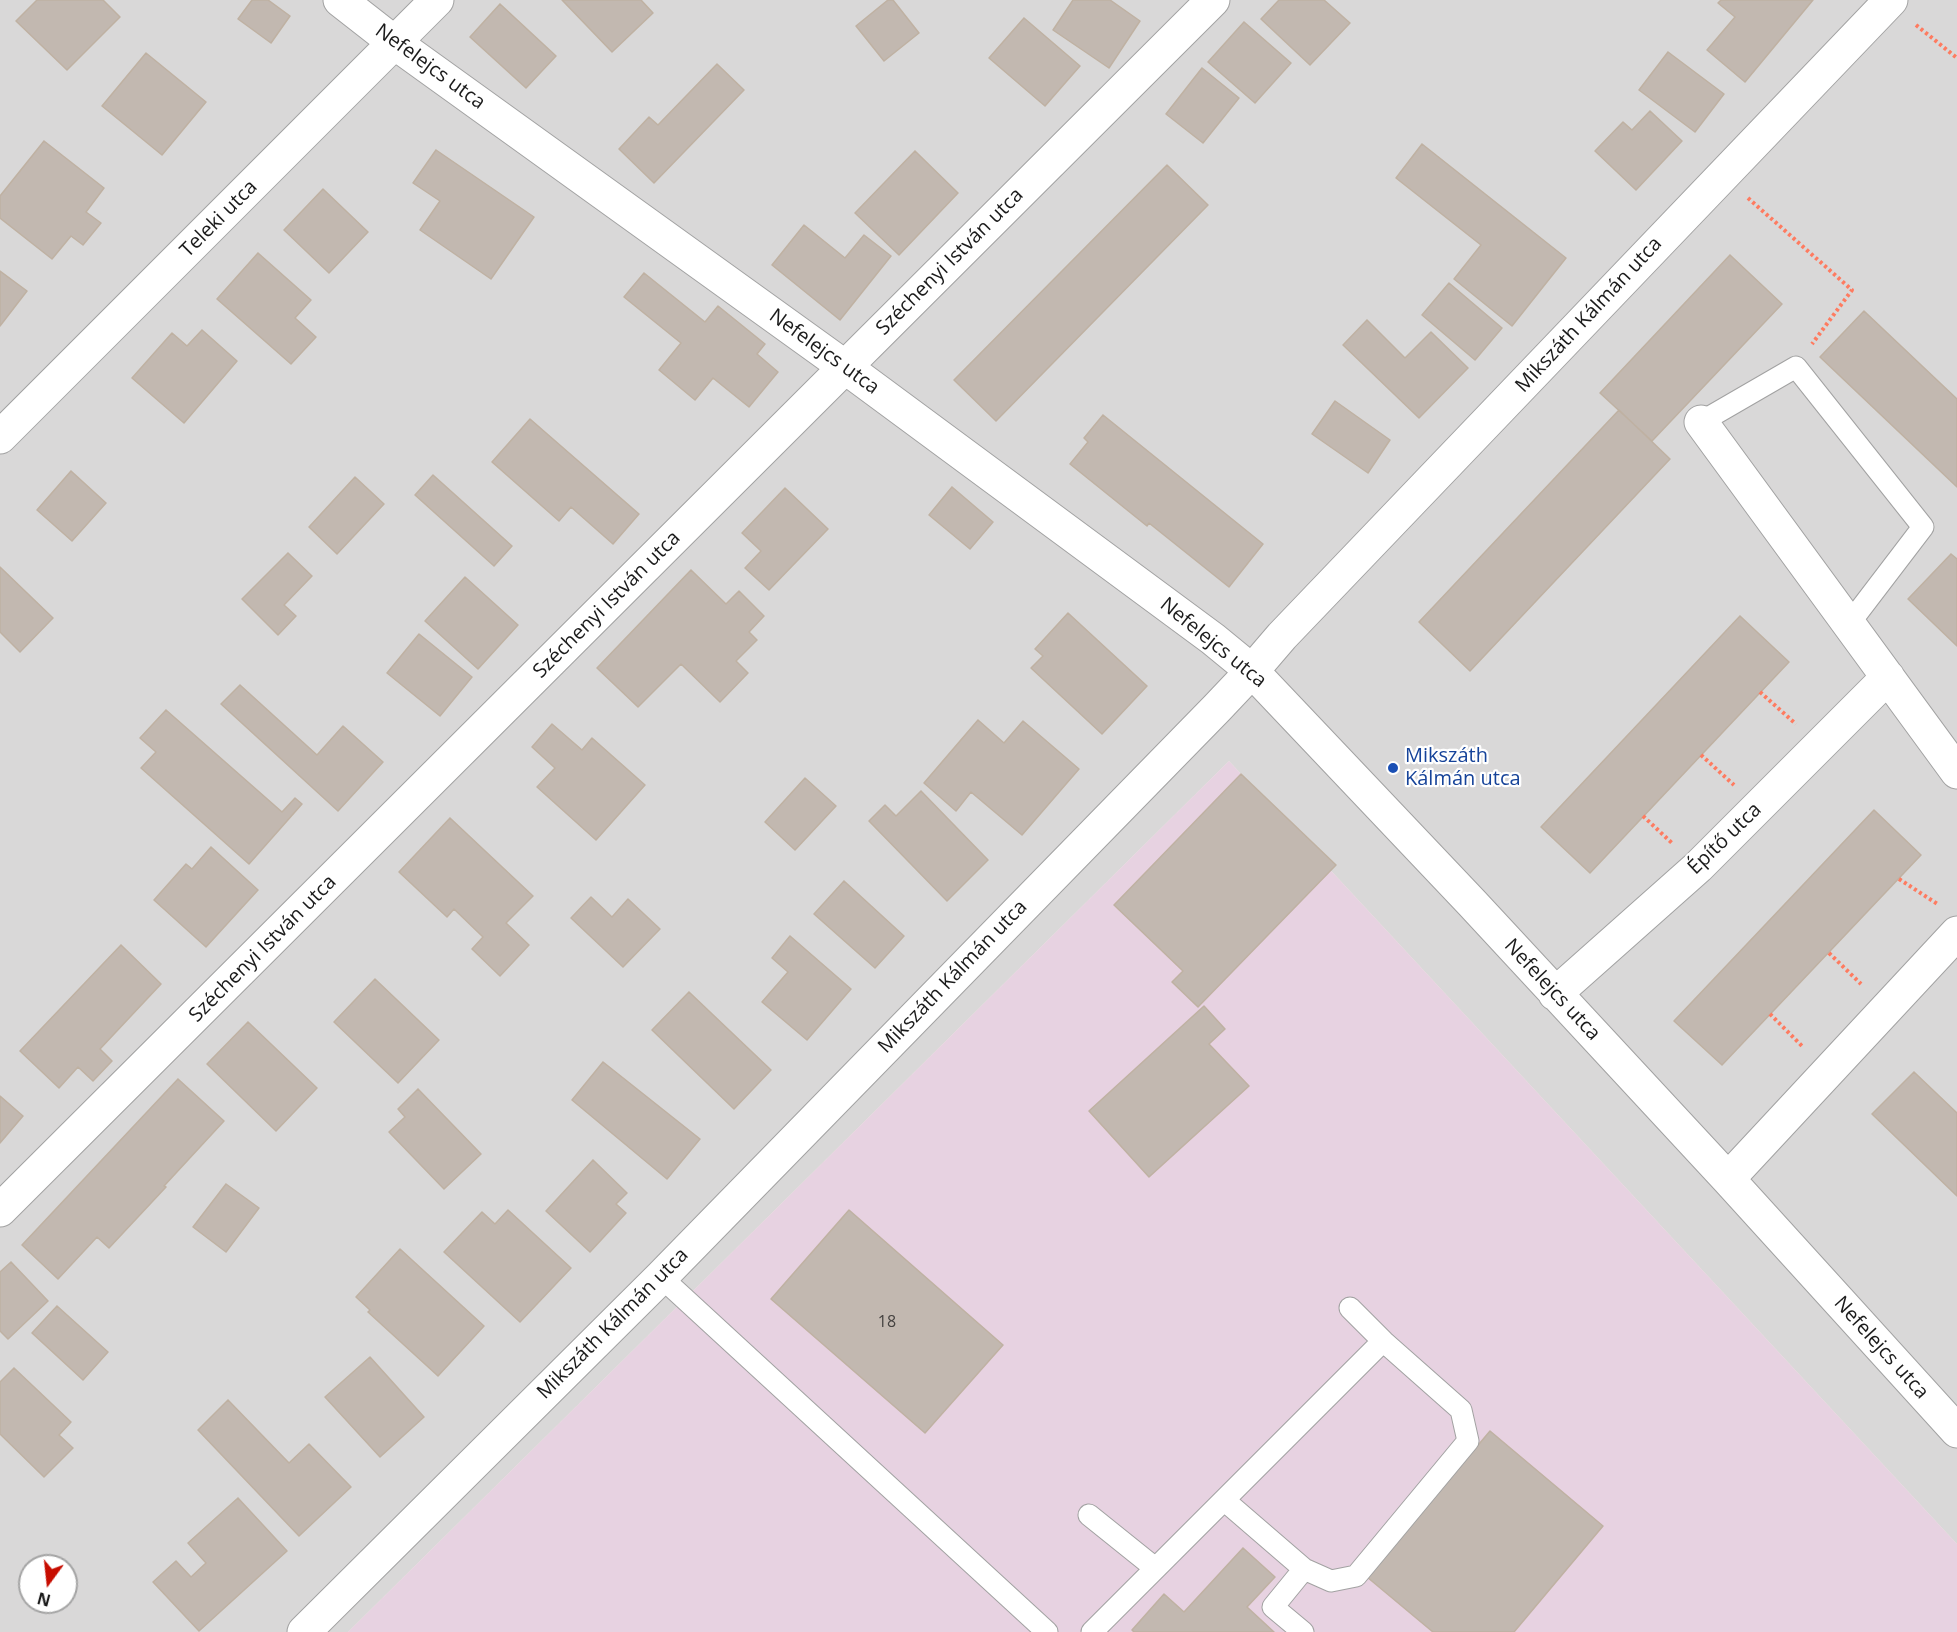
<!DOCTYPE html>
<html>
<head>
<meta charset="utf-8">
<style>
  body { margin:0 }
  #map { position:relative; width:1957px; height:1632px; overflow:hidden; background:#edeae0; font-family:"Open Sans",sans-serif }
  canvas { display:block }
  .north { position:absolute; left:18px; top:1554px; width:60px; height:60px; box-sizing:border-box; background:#fff; border:2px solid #a4a4a4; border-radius:50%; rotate:195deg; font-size:16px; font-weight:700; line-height:24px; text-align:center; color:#1b1b1b }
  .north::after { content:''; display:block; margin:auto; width:21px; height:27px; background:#c70d00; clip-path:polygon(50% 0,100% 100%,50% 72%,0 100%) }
</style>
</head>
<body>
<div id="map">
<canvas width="1957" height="1632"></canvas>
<div class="north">N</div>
</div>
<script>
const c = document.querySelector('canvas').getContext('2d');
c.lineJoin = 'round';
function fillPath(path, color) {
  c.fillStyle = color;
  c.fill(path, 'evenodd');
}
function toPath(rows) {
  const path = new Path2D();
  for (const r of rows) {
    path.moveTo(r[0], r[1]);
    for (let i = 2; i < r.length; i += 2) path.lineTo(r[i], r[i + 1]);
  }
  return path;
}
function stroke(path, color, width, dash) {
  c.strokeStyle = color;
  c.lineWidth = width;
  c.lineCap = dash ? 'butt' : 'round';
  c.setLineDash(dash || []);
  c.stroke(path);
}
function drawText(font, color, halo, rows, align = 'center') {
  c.font = font + ' "Open Sans",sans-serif';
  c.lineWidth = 4.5;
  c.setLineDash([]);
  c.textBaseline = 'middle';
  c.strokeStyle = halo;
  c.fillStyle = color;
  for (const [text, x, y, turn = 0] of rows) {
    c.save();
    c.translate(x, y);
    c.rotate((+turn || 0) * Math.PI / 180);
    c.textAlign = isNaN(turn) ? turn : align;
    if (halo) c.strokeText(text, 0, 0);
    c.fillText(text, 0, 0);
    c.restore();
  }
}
const residential = toPath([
  [0,0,1957,0,1957,1544,1229,761,348,1632,0,1632],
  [30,1566,66,1566,66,1602,30,1602]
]);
const industrial = toPath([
  [1229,761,1957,1544,1957,1632,348,1632]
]);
const building = toPath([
  [37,0,103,0,120,17,67,70,16,21,37,0],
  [252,0,268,0,290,16,271,43,238,19,252,0],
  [562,0,641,0,653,13,612,52,562,0],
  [888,0,893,0,919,33,884,61,856,26,888,0],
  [1073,0,1110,0,1140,21,1109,68,1053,30,1073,0],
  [1279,0,1324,0,1350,23,1310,65,1261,19,1279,0],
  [1721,0,1813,0,1745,82,1707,50,1735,17,1718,3,1721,0],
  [500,4,556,56,526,88,470,37,500,4],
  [1024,18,1080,66,1045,106,989,58,1024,18],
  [1244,22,1291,63,1255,103,1208,62,1244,22],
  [1668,52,1724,94,1695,132,1639,90,1668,52],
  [146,53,206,102,162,155,102,106,146,53],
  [717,64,744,90,654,183,619,149,649,117,658,125,717,64],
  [1202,68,1239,98,1203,143,1166,114,1202,68],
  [1650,111,1682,141,1636,190,1595,151,1623,122,1632,130,1650,111],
  [44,141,104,188,86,212,101,223,83,245,71,236,52,259,0,218,0,196,44,141],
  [1422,144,1566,258,1512,326,1454,279,1481,245,1396,178,1422,144],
  [436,150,534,217,491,279,420,230,440,201,413,183,436,150],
  [915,151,958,193,899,255,855,213,915,151],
  [1167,165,1208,205,996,421,954,380,1167,165],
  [323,189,368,232,329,273,284,230,323,189],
  [804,225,845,258,864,235,891,256,840,320,772,265,804,225],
  [258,253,311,300,295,318,316,337,291,364,217,299,258,253],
  [1730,255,1782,304,1652,441,1600,393,1730,255],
  [0,271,27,291,0,326,0,271],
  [644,273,705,322,718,306,765,344,757,354,778,372,749,407,713,378,695,400,659,370,681,343,624,297,644,273],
  [1449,283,1502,328,1475,360,1422,315,1449,283],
  [1864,311,1957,399,1957,487,1820,357,1864,311],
  [1367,320,1405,358,1431,332,1468,368,1419,418,1343,345,1367,320],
  [202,330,237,361,184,423,132,378,172,333,187,346,202,330],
  [1335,401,1390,440,1368,473,1312,434,1335,401],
  [1619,410,1670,459,1470,671,1419,622,1619,410],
  [1103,415,1263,544,1229,587,1149,523,1147,526,1070,464,1088,442,1084,438,1103,415],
  [530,419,639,514,613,544,571,507,559,521,492,462,530,419],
  [71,471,106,503,72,541,37,510,71,471],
  [433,475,512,546,494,566,415,495,433,475],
  [355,477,384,504,337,554,309,527,355,477],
  [952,487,993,522,970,549,929,515,952,487],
  [785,488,828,529,769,590,745,568,761,551,742,533,785,488],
  [288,553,312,576,284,605,296,616,278,635,242,599,288,553],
  [1951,554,1957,559,1957,646,1908,599,1951,554],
  [0,567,53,618,20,652,0,632,0,567],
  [691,570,726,604,739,591,764,616,749,632,757,640,736,661,748,673,720,702,681,664,638,707,597,668,691,570],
  [465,577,518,625,478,669,425,621,465,577],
  [1068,613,1147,686,1102,734,1031,668,1043,656,1035,649,1068,613],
  [1740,616,1789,662,1590,873,1541,827,1740,616],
  [419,634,472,677,440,716,387,673,419,634],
  [240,685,317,755,343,726,383,762,338,811,221,704,240,685],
  [166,710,282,812,295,798,302,804,249,864,141,768,156,752,140,738,166,710],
  [978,720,1004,743,1023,721,1079,769,1022,835,971,792,956,811,924,783,978,720],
  [552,724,582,750,592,738,645,785,596,840,537,787,555,768,532,747,552,724],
  [1241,774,1336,865,1198,1007,1172,982,1183,971,1114,905,1241,774],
  [805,778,836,806,795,850,765,822,805,778],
  [921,791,988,860,947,901,869,821,885,805,896,816,921,791],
  [1874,810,1921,855,1722,1065,1674,1021,1874,810],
  [450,818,533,896,506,923,529,945,500,976,472,949,483,937,454,909,447,917,399,872,450,818],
  [211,847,258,890,206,947,154,900,186,864,192,869,211,847],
  [844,881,904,936,875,968,814,914,844,881],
  [591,897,612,917,628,899,660,929,623,967,571,918,591,897],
  [790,936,851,989,807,1040,762,1002,788,972,772,958,790,936],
  [121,945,161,984,100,1049,112,1061,93,1081,78,1067,59,1088,20,1051,121,945],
  [375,979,439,1040,398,1083,334,1022,375,979],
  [689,992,771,1070,734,1109,652,1030,689,992],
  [1204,1006,1225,1029,1209,1044,1249,1086,1149,1177,1089,1111,1204,1006],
  [248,1022,317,1088,276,1131,207,1064,248,1022],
  [603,1062,700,1139,667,1179,572,1100,603,1062],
  [1914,1072,1957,1113,1957,1196,1872,1114,1914,1072],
  [178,1079,224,1121,164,1186,166,1187,109,1248,97,1237,58,1279,22,1245,178,1079],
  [418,1089,481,1154,444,1189,389,1132,405,1117,398,1109,418,1089],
  [0,1096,23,1116,0,1143,0,1096],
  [593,1160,627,1193,616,1204,626,1213,590,1252,546,1211,593,1160],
  [226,1184,259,1208,226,1252,193,1227,226,1184],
  [508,1210,571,1268,520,1322,444,1252,482,1212,495,1224,508,1210],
  [849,1210,1003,1345,925,1433,771,1299,849,1210],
  [400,1249,484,1326,438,1376,368,1312,370,1310,356,1297,400,1249],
  [11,1262,48,1301,8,1339,0,1331,0,1272,11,1262],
  [57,1306,108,1352,83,1380,32,1333,57,1306],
  [370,1357,424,1417,380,1457,325,1397,370,1357],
  [14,1368,71,1422,59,1435,73,1448,44,1477,0,1434,0,1382,14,1368],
  [228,1400,289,1463,309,1444,351,1487,299,1536,198,1430,228,1400],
  [1490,1431,1603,1526,1514,1632,1433,1632,1367,1577,1490,1431],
  [238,1498,287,1551,199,1631,153,1582,176,1561,191,1577,206,1563,188,1543,238,1498],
  [1243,1548,1275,1577,1247,1607,1274,1632,1134,1632,1132,1630,1164,1594,1184,1612,1243,1548]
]);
const path = toPath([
  [1916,25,1957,58],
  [1748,198,1852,290,1812,344],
  [1760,692,1796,724],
  [1701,755,1734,785],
  [1643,816,1673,844],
  [1899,879,1939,905],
  [1829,953,1861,984],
  [1770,1014,1803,1047]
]);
const service = toPath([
  [1701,422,1796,367,1923,527,1849,624],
  [661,1277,1047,1632],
  [1224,1500,1304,1569,1331,1581,1356,1576,1468,1441,1461,1410,1383,1341,1350,1308],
  [1089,1515,1155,1568],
  [1092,1632,1383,1341],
  [1303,1632,1273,1607,1304,1569]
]);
const minor = toPath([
  [340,0,395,43,845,367,1213,639,1252,671,1472,903,1728,1179,1957,1431],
  [1701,422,1957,772],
  [0,437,437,0],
  [1555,994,1698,867,1888,677],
  [1728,1179,1957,933],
  [0,1210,1213,0],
  [304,1632,661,1277,1217,708,1252,671,1282,636,1891,0]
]);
const markers = [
  [1393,768,6,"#1a4fb4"]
];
const numberNames = [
  ["18",887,1322]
];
const streetNames = [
  ["Nefelejcs utca",430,67,36],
  ["Teleki utca",219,219,-45],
  ["Széchenyi István utca",950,262,-45],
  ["Mikszáth Kálmán utca",1589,315,-47],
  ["Nefelejcs utca",824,352,36],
  ["Széchenyi István utca",607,605,-45],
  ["Nefelejcs utca",1213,643,39],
  ["Építő utca",1725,839,-44],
  ["Széchenyi István utca",263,949,-45],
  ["Mikszáth Kálmán utca",953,977,-46],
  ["Nefelejcs utca",1552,990,47],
  ["Mikszáth Kálmán utca",613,1324,-45],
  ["Nefelejcs utca",1881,1348,48]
];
const transitNames = [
  ["Mikszáth",1405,756],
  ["Kálmán utca",1405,779]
];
fillPath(residential, '#d9d8d8');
fillPath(industrial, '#e7d2e1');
fillPath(building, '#c2b8b0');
stroke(building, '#bfb1a2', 1.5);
stroke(service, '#a2a2a2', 23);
stroke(minor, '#a2a2a2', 35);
stroke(path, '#fe7b60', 4, [3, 3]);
stroke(service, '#fff', 21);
stroke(minor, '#fff', 33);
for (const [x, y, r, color] of markers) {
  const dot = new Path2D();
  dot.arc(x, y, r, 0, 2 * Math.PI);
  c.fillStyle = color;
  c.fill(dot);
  stroke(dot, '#fff', 2);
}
drawText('16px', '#454240', null, numberNames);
drawText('20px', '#1b1b1b', '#fff', streetNames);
drawText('20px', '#164399', '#fff', transitNames, 'left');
</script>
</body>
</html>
